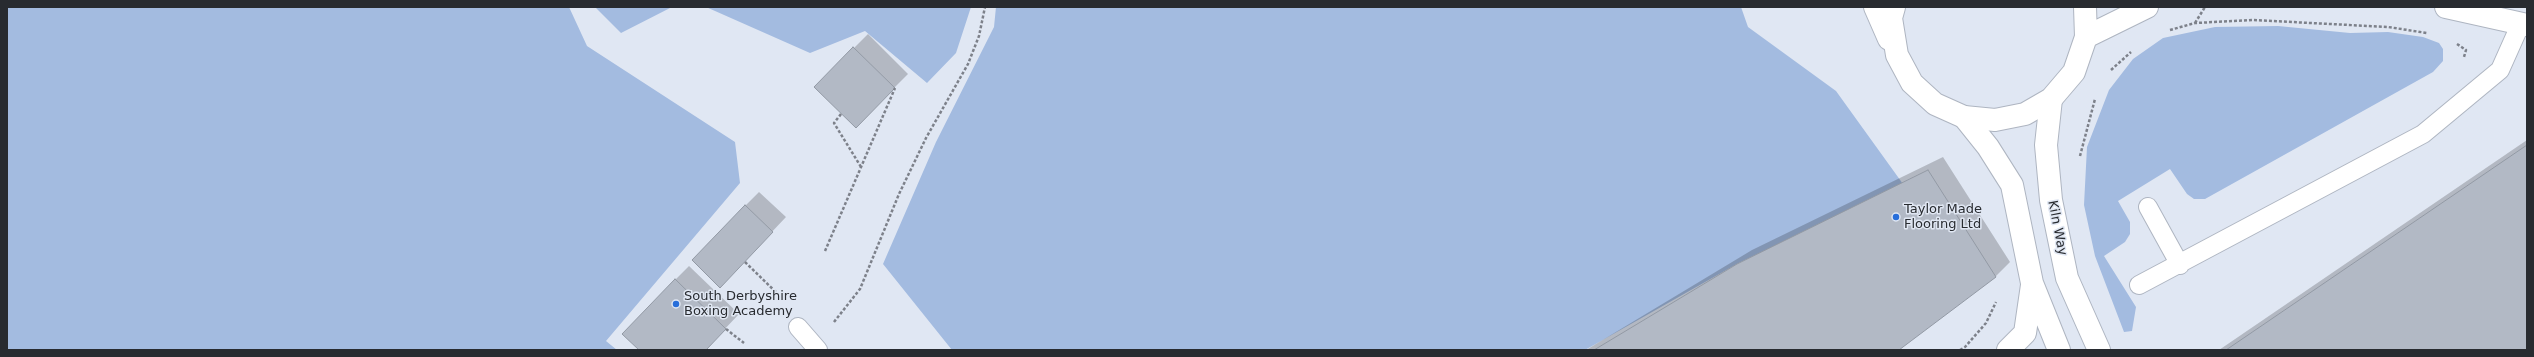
<!DOCTYPE html>
<html>
<head>
<meta charset="utf-8">
<style>
  body { margin:0 }
  #map { position:relative; width:2534px; height:357px; overflow:hidden; background:#e0e7f3; font-family:"DejaVu Sans",sans-serif }
  canvas { display:block }
  .frame { position:absolute; inset:0; border:8px solid #282b30; pointer-events:none }
</style>
</head>
<body>
<div id="map">
<canvas width="2534" height="357"></canvas>
<div class="frame"></div>
</div>
<script>
const c = document.querySelector('canvas').getContext('2d');
c.lineJoin = 'round';
function fillPath(path, color) {
  c.fillStyle = color;
  c.fill(path, 'evenodd');
}
function toPath(rows) {
  const path = new Path2D();
  for (const r of rows) {
    path.moveTo(r[0], r[1]);
    for (let i = 2; i < r.length; i += 2) path.lineTo(r[i], r[i + 1]);
  }
  return path;
}
function stroke(path, color, width, dash) {
  c.strokeStyle = color;
  c.lineWidth = width;
  c.lineCap = dash ? 'butt' : 'round';
  c.setLineDash(dash || []);
  c.stroke(path);
}
function drawText(font, color, halo, rows, align = 'center') {
  c.font = font + ' "DejaVu Sans",sans-serif';
  c.lineWidth = 3;
  c.setLineDash([]);
  c.textBaseline = 'middle';
  c.strokeStyle = halo;
  c.fillStyle = color;
  for (const [text, x, y, turn = 0] of rows) {
    c.save();
    c.translate(x, y);
    c.rotate((+turn || 0) * Math.PI / 180);
    c.textAlign = isNaN(turn) ? turn : align;
    if (halo) c.strokeText(text, 0, 0);
    c.fillText(text, 0, 0);
    c.restore();
  }
}
const green = toPath([
  [7,7,569,7,587,46,735,142,740,183,606,341,617,350,7,350],
  [595,7,672,7,621,33],
  [706,7,971,7,956,53,927,83,865,31,810,53],
  [996,7,1741,7,1748,27,1836,91,1903,184,1737,264,1585,350,952,350,883,264,936,142,994,27],
  [2278,26,2350,33,2388,32,2423,37,2439,43,2443,49,2443,61,2433,72,2205,199,2194,199,2187,194,2170,169,2118,201,2130,222,2130,234,2125,242,2104,256,2136,307,2132,331,2124,332,2095,256,2084,205,2087,147,2109,90,2133,59,2163,38,2215,27]
]);
const shadow = toPath([
  [868,34,908,74,856,126,815,87],
  [2527,140,2527,350,2219,350],
  [1943,157,2010,262,1996,276,1897,350,1586,350,1752,250],
  [759,192,786,217,734,272,745,206],
  [689,266,739,314,705,350,641,350,675,280]
]);
const building = toPath([
  [853,47,895,88,856,128,814,87,853,47],
  [2527,145,2527,350,2226,350,2527,145],
  [1928,170,1996,277,1899,350,1594,350,1737,264,1928,170],
  [745,205,773,232,720,288,692,260,745,205],
  [675,279,726,329,706,350,639,350,622,334,675,279]
]);
const path = toPath([
  [2195,23,2205,7],
  [2170,30,2195,23,2253,20,2388,27,2427,33],
  [2457,44,2466,50,2464,57],
  [2111,70,2131,52],
  [841,114,834,123,861,167],
  [2080,156,2095,99],
  [825,251,895,88],
  [745,262,783,299],
  [834,322,860,289,899,194,926,138,968,64,979,36,985,7],
  [726,329,744,343],
  [1960,350,1965,347,1986,323,1996,302]
]);
const lane = toPath([
  [2148,207,2180,265],
  [2139,285,2423,134,2500,70,2521,23],
  [798,327,818,350]
]);
const secondary = toPath([
  [2051,99,2046,145,2051,200,2067,278,2099,350],
  [1964,117,1988,147,2012,185,2032,283,2059,350],
  [2008,350,2025,333,2032,285]
]);
const primary = toPath([
  [1875,7,1889,39],
  [1894,7,1891,18,1897,55,1912,83,1935,104,1964,117,1995,120,2025,114,2051,99,2074,72,2086,37,2085,7],
  [2446,7,2527,25],
  [2086,37,2147,7]
]);
const markers = [
  [1896,217,4,"#276eda"],
  [676,304,4,"#276eda"]
];
const poiNames = [
  ["Taylor Made",1904,210],
  ["Flooring Ltd",1904,225],
  ["South Derbyshire",684,297],
  ["Boxing Academy",684,312]
];
const streetNames = [
  ["Kiln Way",2057,228,79]
];
fillPath(green, '#a3bbe0');
fillPath(shadow, '#0003');
fillPath(building, '#b2b9c5');
stroke(building, '#9299a4', 1);
stroke(lane, '#aeb5c1', 20);
stroke(secondary, '#aeb5c1', 24);
stroke(primary, '#aeb5c1', 24);
stroke(path, '#7d818a', 2.5, [3, 2]);
stroke(lane, '#fff', 18);
stroke(secondary, '#fff', 22);
stroke(primary, '#fff', 22);
for (const [x, y, r, color] of markers) {
  const dot = new Path2D();
  dot.arc(x, y, r, 0, 2 * Math.PI);
  c.fillStyle = color;
  c.fill(dot);
  stroke(dot, '#e0e7f3', 1.5);
}
drawText('13px', '#282b30', '#e0e7f3', poiNames, 'left');
drawText('13px', '#282b30', '#e0e7f3', streetNames);
</script>
</body>
</html>
